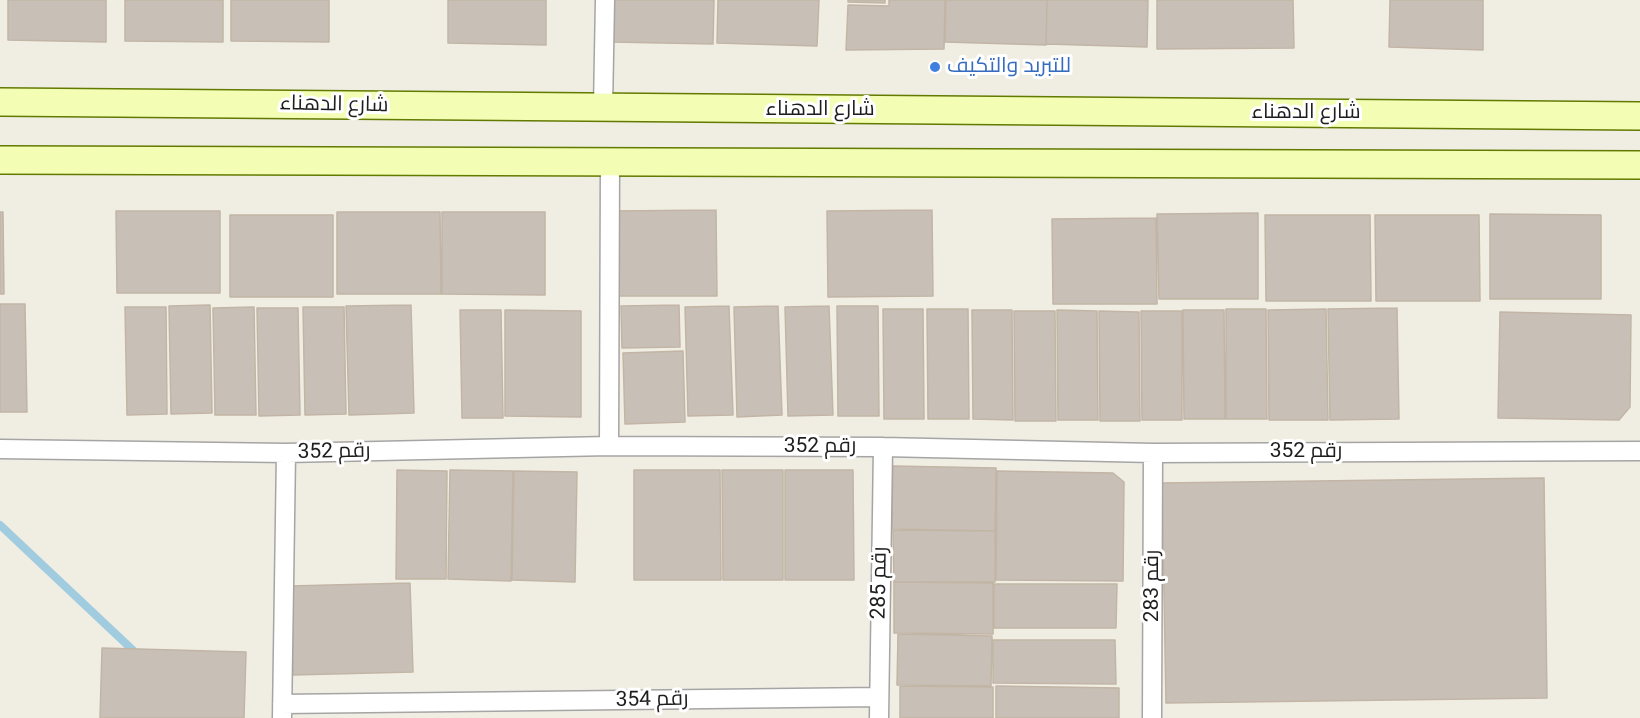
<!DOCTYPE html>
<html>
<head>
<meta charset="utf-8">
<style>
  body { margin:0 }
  canvas { display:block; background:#f0ede3 }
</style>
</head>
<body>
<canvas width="1640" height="718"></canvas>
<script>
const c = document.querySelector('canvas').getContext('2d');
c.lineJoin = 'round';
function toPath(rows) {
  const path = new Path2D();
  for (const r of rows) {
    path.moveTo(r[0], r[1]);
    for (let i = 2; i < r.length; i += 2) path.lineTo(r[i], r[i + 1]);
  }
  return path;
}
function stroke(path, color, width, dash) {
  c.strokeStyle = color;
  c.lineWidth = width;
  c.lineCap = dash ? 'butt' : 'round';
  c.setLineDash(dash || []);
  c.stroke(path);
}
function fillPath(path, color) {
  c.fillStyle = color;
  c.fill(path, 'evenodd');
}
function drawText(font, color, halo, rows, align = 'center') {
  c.font = font + ' Roboto,Cairo,sans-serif';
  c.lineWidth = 6;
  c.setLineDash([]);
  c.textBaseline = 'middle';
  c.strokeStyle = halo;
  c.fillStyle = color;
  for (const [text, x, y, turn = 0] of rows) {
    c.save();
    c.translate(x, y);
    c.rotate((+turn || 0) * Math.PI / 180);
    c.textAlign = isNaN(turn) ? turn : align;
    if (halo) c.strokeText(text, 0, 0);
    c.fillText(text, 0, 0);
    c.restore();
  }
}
const stream = toPath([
  [0,525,138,655]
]);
const building = toPath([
  [8,0,106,0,106,42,8,40,8,0],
  [125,0,223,0,223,42,125,41,125,0],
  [231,0,329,0,329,42,231,41,231,0],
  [448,0,546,0,546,45,448,43,448,0],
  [613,0,714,0,713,44,612,42,613,0],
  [718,0,819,0,817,46,717,43,718,0],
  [848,0,885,0,885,3,848,2,848,0],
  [889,0,945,0,944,49,846,50,848,5,889,6,889,0],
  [946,0,1047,0,1046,45,945,42,946,0],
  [1047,0,1148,0,1147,47,1046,44,1047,0],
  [1157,0,1293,0,1294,48,1157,49,1157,0],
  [1390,0,1483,0,1483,50,1389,47,1390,0],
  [716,210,717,296,613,296,612,211,716,210],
  [932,210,933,296,828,297,827,211,932,210],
  [116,211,220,211,220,293,117,293,116,211],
  [0,212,3,212,4,294,0,294,0,212],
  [337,212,440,212,441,294,337,294,337,212],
  [442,212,545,212,545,295,442,294,442,212],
  [1258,213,1258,299,1159,299,1157,214,1258,213],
  [1490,214,1601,215,1601,299,1490,299,1490,214],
  [230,215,333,215,333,297,230,297,230,215],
  [1265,215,1370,215,1371,301,1266,301,1265,215],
  [1375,215,1479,215,1480,301,1376,301,1375,215],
  [1156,218,1157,304,1053,304,1052,219,1156,218],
  [0,304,25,304,27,412,0,412,0,304],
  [210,305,212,413,171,414,169,306,210,305],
  [411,305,414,413,349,415,346,306,411,305],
  [679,305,680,347,622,348,621,306,679,305],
  [729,306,733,415,688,416,685,307,729,306],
  [778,306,782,415,737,417,734,307,778,306],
  [829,306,833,415,788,416,785,307,829,306],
  [837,306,878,306,879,416,838,416,837,306],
  [125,307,166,307,167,414,127,415,125,307],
  [254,307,256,415,215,415,213,308,254,307],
  [303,307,344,307,346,414,305,415,303,307],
  [257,308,298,308,300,415,259,416,257,308],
  [1397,308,1399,419,1330,420,1328,309,1397,308],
  [883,309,923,309,924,419,884,419,883,309],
  [927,309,968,309,969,419,928,419,927,309],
  [1226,309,1266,309,1267,419,1226,419,1226,309],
  [1326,309,1328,420,1269,420,1268,310,1326,309],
  [460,310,501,310,503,418,462,418,460,310],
  [505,310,581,311,581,417,505,416,505,310],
  [972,310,1012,310,1013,420,973,419,972,310],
  [1057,310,1097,311,1098,420,1058,420,1057,310],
  [1183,310,1224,310,1225,419,1184,419,1183,310],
  [1014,311,1055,311,1056,421,1015,421,1014,311],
  [1099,311,1139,312,1140,421,1100,421,1099,311],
  [1141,311,1182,311,1182,420,1142,420,1141,311],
  [1500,312,1631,315,1630,407,1619,420,1498,418,1500,312],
  [683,351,685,422,625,424,623,353,683,351],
  [893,466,996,468,995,531,892,529,893,466],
  [397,470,447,471,446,579,396,579,397,470],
  [450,470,513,471,511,581,448,579,450,470],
  [634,470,720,470,721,580,634,580,634,470],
  [722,470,783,470,783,580,723,580,722,470],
  [785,470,853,470,854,580,785,580,785,470],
  [514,471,577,472,575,582,512,580,514,471],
  [997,471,1113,473,1124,482,1123,581,996,580,997,471],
  [1544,478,1547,698,1166,703,1162,483,1544,478],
  [893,530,995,531,995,582,894,582,893,530],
  [894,582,993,583,993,634,894,633,894,582],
  [410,583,413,672,293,675,290,586,410,583],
  [994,584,1117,584,1116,628,994,628,994,584],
  [898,634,992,636,991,686,897,685,898,634],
  [993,640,1115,640,1116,684,993,683,993,640],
  [102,648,246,652,244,718,100,718,102,648],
  [900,686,993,687,993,718,900,718,900,686],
  [996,686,1119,688,1119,718,996,718,996,686]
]);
const street = toPath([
  [603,108,605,0],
  [609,446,610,161],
  [0,449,286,453,609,446,883,447,1153,453,1640,451],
  [282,704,878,697],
  [282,718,286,453],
  [879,718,883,447],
  [1152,718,1153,453]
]);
const secondary = toPath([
  [0,102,1640,116],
  [0,160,1640,165]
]);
const markers = [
  [935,67,6,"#3f7fe0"]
];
const shopNames = [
  ["للتبرید والتکیف",947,67]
];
const streetNames = [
  ["شارع الدهناء",334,105,1],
  ["شارع الدهناء",820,110],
  ["شارع الدهناء",1306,113],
  ["رقم 352",820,447],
  ["رقم 352",334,452,-1],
  ["رقم 352",1306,452],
  ["رقم 285",880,583,-89],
  ["رقم 283",1153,586,-90],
  ["رقم 354",652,700,-1]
];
stroke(stream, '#a1cce0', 8);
fillPath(building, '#c8c0b6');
stroke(building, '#c2b5a5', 1.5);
stroke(street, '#a5a5a5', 21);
stroke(secondary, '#627a00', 30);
stroke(street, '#fff', 18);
stroke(secondary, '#f3fdb4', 27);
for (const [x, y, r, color] of markers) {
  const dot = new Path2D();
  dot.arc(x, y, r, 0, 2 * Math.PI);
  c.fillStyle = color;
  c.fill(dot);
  stroke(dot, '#fff', 2);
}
drawText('21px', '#366cbe', '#fff', shopNames, 'left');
drawText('21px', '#1e1e1e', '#fff', streetNames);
</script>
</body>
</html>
